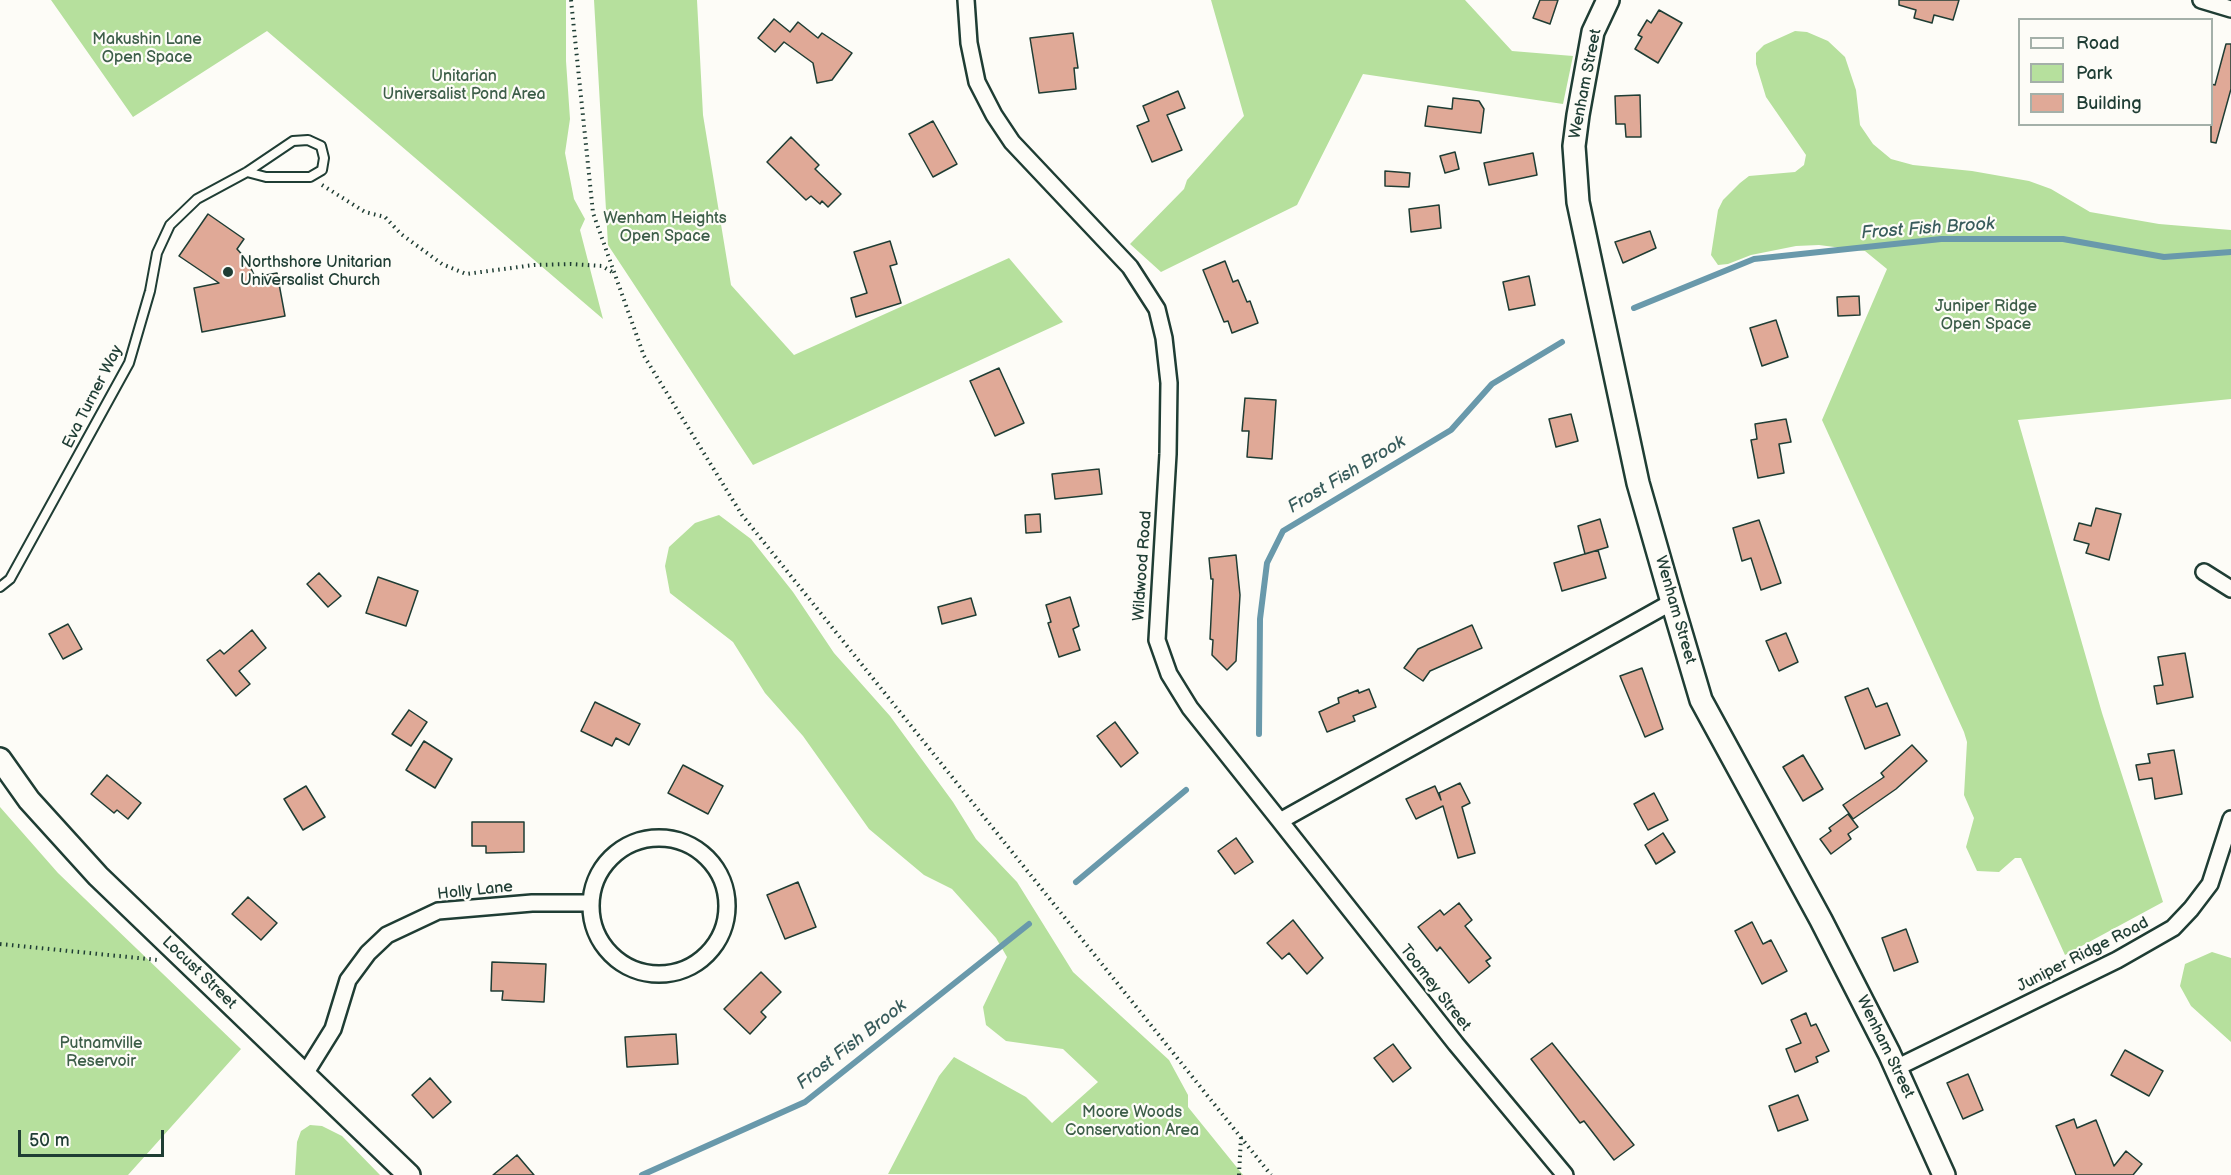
<!DOCTYPE html>
<html>
<head>
<meta charset="utf-8">
<style>
  body { margin:0 }
  #map { position:relative; width:2231px; height:1175px; overflow:hidden; background:#fdfcf7; font-family:"Balsamiq Sans",sans-serif }
  canvas { display:block }
  .legend { position:absolute; left:2018px; top:18px; width:195px; height:108px; box-sizing:border-box; background:#fdfcf7; border:2px solid #a4b0a9; margin:0; padding:8px 10px; list-style:none; font-size:18px; color:#1f3d34 }
  .legend li { display:flex; align-items:center; gap:12px; height:30px }
  .legend b { width:30px; border:2px solid #a4b0a9 }
  .scale { position:absolute; left:18px; top:1130px; width:146px; height:27px; box-sizing:border-box; border:3px solid #1f3d34; border-top:0; padding-left:8px; font-size:18px; line-height:21px; white-space:nowrap; color:#1f3d34; -webkit-text-stroke:4px #fdfcf7; paint-order:stroke }
</style>
</head>
<body>
<div id="map">
<canvas width="2231" height="1175"></canvas>
<ul class="legend">
<li><b style="height:8px;background:#fdfcf7"></b>Road</li>
<li><b style="height:16px;background:#b6e09d"></b>Park</li>
<li><b style="height:16px;background:#e0a997"></b>Building</li>
</ul>
<div class="scale">50 m</div>
</div>
<script>
const c = document.querySelector('canvas').getContext('2d');
c.lineJoin = 'round';
function fillPath(path, color) {
  c.fillStyle = color;
  c.fill(path, 'evenodd');
}
function toPath(rows) {
  const path = new Path2D();
  for (const r of rows) {
    if (r.length === 3) {
      path.moveTo(r[0] + r[2], r[1]);
      path.arc(r[0], r[1], r[2], 0, 2 * Math.PI);
      continue;
    }
    path.moveTo(r[0], r[1]);
    for (let i = 2; i < r.length; i += 2) path.lineTo(r[i], r[i + 1]);
  }
  return path;
}
function stroke(path, color, width, dash) {
  c.strokeStyle = color;
  c.lineWidth = width;
  c.lineCap = dash ? 'butt' : 'round';
  c.setLineDash(dash || []);
  c.stroke(path);
}
function drawText(font, color, halo, rows, align = 'center') {
  c.font = font + ' "Balsamiq Sans",sans-serif';
  c.lineWidth = 4.5;
  c.setLineDash([]);
  c.textBaseline = 'middle';
  c.strokeStyle = halo;
  c.fillStyle = color;
  for (const [text, x, y, turn = 0] of rows) {
    c.save();
    c.translate(x, y);
    c.rotate((+turn || 0) * Math.PI / 180);
    c.textAlign = isNaN(turn) ? turn : align;
    if (halo) c.strokeText(text, 0, 0);
    c.fillText(text, 0, 0);
    c.restore();
  }
}
const green = toPath([
  [51,0,566,0,566,61,570,119,565,153,574,199,585,219,580,230,603,319,267,31,133,117],
  [594,0,697,0,703,115,731,285,794,355,1009,258,1063,322,753,465,608,245],
  [1211,0,1465,0,1512,51,1573,56,1563,104,1363,74,1297,205,1161,272,1130,244,1184,189,1187,180,1244,116],
  [1795,31,1807,32,1828,41,1845,57,1856,90,1860,125,1873,144,1891,159,1913,165,1972,171,2029,181,2051,189,2090,212,2159,224,2231,230,2231,399,2018,420,2102,713,2163,902,2065,955,2021,858,2015,858,1999,872,1977,871,1966,847,1974,818,1964,795,1967,742,1964,732,1822,420,1887,269,1865,251,1819,245,1796,246,1751,255,1728,264,1718,265,1711,255,1718,210,1723,200,1740,183,1749,176,1795,172,1804,165,1806,155,1766,97,1756,64,1756,53,1764,45],
  [719,515,751,539,793,592,834,653,890,716,953,802,976,839,1017,882,1073,972,1169,1060,1188,1095,1188,1107,1243,1175,888,1174,939,1076,954,1057,1026,1097,1052,1123,1098,1082,1063,1049,1006,1041,986,1025,983,1007,1007,957,996,938,952,889,924,875,869,829,803,736,765,693,733,642,670,593,665,566,669,547,695,523],
  [0,807,58,873,241,1049,128,1175,0,1175],
  [2212,952,2231,958,2231,1042,2191,1006,2180,986,2185,964],
  [310,1125,322,1126,342,1136,380,1175,295,1175,297,1142,301,1131]
]);
const stream = toPath([
  [1634,308,1754,259,1941,239,2063,239,2164,257,2231,252],
  [1259,734,1260,619,1267,563,1283,531,1451,430,1492,384,1562,342],
  [1076,882,1186,790],
  [642,1175,805,1102,1029,924]
]);
const building = toPath([
  [1540,0,1558,0,1550,24,1533,18,1540,0],
  [1899,0,1959,0,1953,20,1934,15,1932,23,1914,18,1916,10,1899,5,1899,0],
  [1659,10,1682,23,1658,63,1635,49,1642,37,1638,35,1647,20,1651,23,1659,10],
  [774,19,790,32,798,22,818,38,822,33,852,53,832,80,817,83,813,63,784,42,775,52,758,38,774,19],
  [1073,33,1078,68,1074,68,1076,89,1039,93,1030,38,1073,33],
  [2226,44,2231,44,2231,89,2216,143,2211,142,2211,84,2215,85,2226,44],
  [1178,91,1185,108,1167,115,1182,150,1152,162,1137,126,1149,121,1143,106,1178,91],
  [1640,95,1641,137,1626,137,1625,124,1616,124,1615,96,1640,95],
  [1453,98,1479,101,1484,109,1481,133,1425,126,1428,106,1452,109,1453,98],
  [933,121,957,164,933,177,909,134,933,121],
  [791,137,819,165,815,169,841,194,828,207,822,201,820,204,811,196,806,200,767,162,791,137],
  [1455,152,1459,169,1445,173,1440,156,1455,152],
  [1533,153,1537,175,1489,185,1484,163,1533,153],
  [1385,171,1410,173,1409,187,1385,186,1385,171],
  [1439,205,1441,228,1411,232,1409,209,1439,205],
  [208,214,244,239,237,249,247,260,255,277,277,273,285,316,202,332,194,288,219,283,179,256,208,214],
  [1650,231,1656,248,1623,263,1615,242,1650,231],
  [890,241,897,264,890,266,901,303,856,317,851,298,867,293,854,252,890,241],
  [1225,261,1233,282,1238,280,1247,302,1250,301,1258,323,1232,333,1228,321,1224,322,1203,270,1225,261],
  [1529,276,1535,305,1509,310,1503,282,1529,276],
  [1859,296,1860,315,1838,316,1837,297,1859,296],
  [1776,320,1788,357,1762,366,1750,328,1776,320],
  [999,368,1024,423,995,436,970,381,999,368],
  [1245,398,1276,400,1272,459,1247,457,1249,431,1242,431,1245,398],
  [1571,414,1578,441,1556,447,1549,419,1571,414],
  [1786,419,1791,442,1779,444,1784,473,1758,478,1751,440,1757,439,1755,424,1786,419],
  [1099,469,1102,494,1055,499,1052,474,1099,469],
  [2096,508,2121,514,2109,560,2086,553,2089,544,2074,540,2079,523,2091,526,2096,508],
  [1040,514,1041,532,1026,533,1025,515,1040,514],
  [1600,519,1608,547,1585,554,1578,526,1600,519],
  [1759,520,1781,583,1761,590,1751,558,1742,561,1733,528,1759,520],
  [1598,550,1606,578,1562,591,1554,563,1598,550],
  [1236,555,1240,595,1236,661,1227,670,1212,655,1213,640,1210,639,1213,579,1211,579,1209,558,1236,555],
  [319,573,341,596,328,607,307,584,319,573],
  [378,577,418,591,406,626,366,613,378,577],
  [1070,597,1079,626,1073,629,1080,650,1059,657,1048,623,1051,622,1046,605,1070,597],
  [971,598,976,615,942,624,938,607,971,598],
  [68,624,82,649,63,659,49,634,68,624],
  [1472,625,1482,648,1430,671,1423,681,1404,668,1418,649,1472,625],
  [252,630,266,648,239,671,250,684,236,696,207,660,220,650,224,654,252,630],
  [1786,633,1798,662,1779,671,1766,641,1786,633],
  [2185,653,2193,697,2157,704,2154,686,2163,685,2158,657,2185,653],
  [1642,668,1663,729,1645,737,1620,676,1642,668],
  [1868,688,1876,707,1887,703,1900,735,1865,749,1845,697,1868,688],
  [1369,689,1376,707,1353,716,1355,721,1327,732,1319,712,1339,703,1338,698,1358,690,1359,693,1369,689],
  [595,702,640,724,629,745,616,738,612,746,581,731,595,702],
  [409,710,427,722,411,746,392,734,409,710],
  [1115,722,1138,753,1121,767,1097,736,1115,722],
  [424,741,452,759,435,788,406,770,424,741],
  [1912,745,1927,761,1896,789,1853,819,1843,805,1884,777,1881,773,1912,745],
  [2174,750,2182,794,2155,799,2152,778,2139,780,2136,765,2150,763,2148,754,2174,750],
  [1803,755,1823,789,1803,801,1783,767,1803,755],
  [683,765,723,786,708,814,668,793,683,765],
  [107,775,141,803,128,819,117,810,114,813,91,794,107,775],
  [1460,783,1470,803,1462,807,1475,853,1458,858,1443,806,1416,819,1406,799,1435,786,1441,800,1439,793,1460,783],
  [306,786,325,817,303,830,284,799,306,786],
  [1654,793,1668,820,1648,830,1634,804,1654,793],
  [1848,814,1858,827,1848,834,1851,839,1831,854,1820,839,1831,831,1829,828,1848,814],
  [472,822,524,822,524,852,486,853,486,846,472,846,472,822],
  [1663,833,1675,852,1656,864,1645,845,1663,833],
  [1236,838,1253,862,1235,874,1218,851,1236,838],
  [798,882,816,927,785,939,767,895,798,882],
  [248,897,277,923,261,940,232,914,248,897],
  [1459,903,1472,920,1465,926,1491,958,1486,961,1490,966,1469,983,1440,947,1437,951,1418,927,1440,910,1444,915,1459,903],
  [1293,920,1323,958,1307,974,1289,953,1282,959,1267,943,1293,920],
  [1752,922,1763,944,1771,940,1787,971,1762,984,1735,931,1752,922],
  [1906,929,1918,962,1894,971,1882,938,1906,929],
  [492,962,546,964,544,1002,502,1000,503,991,491,991,492,962],
  [761,972,781,992,761,1012,766,1017,750,1034,724,1009,761,972],
  [1806,1013,1811,1026,1816,1024,1829,1051,1816,1057,1818,1062,1795,1072,1786,1049,1801,1043,1791,1020,1806,1013],
  [676,1034,678,1064,627,1067,625,1037,676,1034],
  [1552,1043,1634,1145,1614,1160,1584,1121,1580,1123,1531,1059,1552,1043],
  [1393,1044,1411,1068,1393,1082,1374,1058,1393,1044],
  [2125,1050,2163,1071,2149,1096,2111,1075,2125,1050],
  [1968,1074,1983,1110,1963,1119,1947,1083,1968,1074],
  [430,1078,451,1102,433,1118,412,1095,430,1078],
  [1798,1095,1808,1120,1778,1131,1769,1106,1798,1095],
  [2074,1119,2077,1128,2096,1120,2114,1166,2126,1151,2142,1164,2133,1175,2076,1175,2056,1126,2074,1119],
  [517,1155,534,1175,493,1175,517,1155]
]);
const path = toPath([
  [571,0,593,213,644,356,742,515,1271,1175],
  [322,185,365,212,385,217,401,234,442,264,466,274,534,265,571,264,602,266,614,273],
  [0,944,158,960],
  [1239,1175,1241,1137]
]);
const service = toPath([
  [0,587,10,579,129,363,150,291,157,253,170,225,197,199,247,172,293,141,308,140,321,146,324,158,322,170,310,177,266,177,247,172]
]);
const minor = toPath([
  [966,0,969,43,977,82,994,115,1012,142,1130,267,1157,309,1164,338,1169,383,1168,454,1157,640,1169,674,1190,708,1280,821,1672,602],
  [2201,0,2231,9],
  [2204,572,2231,589],
  [1280,821,1456,1044,1565,1175],
  [659,906,68],
  [1896,1068,2117,960,2173,928,2191,909,2210,884,2231,819],
  [305,1074,333,1029,348,980,368,953,387,935,438,911,532,903,591,903]
]);
const secondary = toPath([
  [1608,0,1593,32,1578,115,1574,146,1578,202,1638,483,1672,602,1701,700,1821,920,1889,1053,1944,1175],
  [0,759,29,800,98,876,409,1175]
]);
const markers = [
  [228,272,6,"#1f3d34"]
];
const parkNames = [
  ["Makushin Lane",147,40],
  ["Open Space",147,58],
  ["Unitarian",464,77],
  ["Universalist Pond Area",464,95],
  ["Wenham Heights",665,219],
  ["Open Space",665,237],
  ["Juniper Ridge",1986,307],
  ["Open Space",1986,325],
  ["Putnamville",101,1044],
  ["Reservoir",101,1062],
  ["Moore Woods",1132,1113],
  ["Conservation Area",1132,1131]
];
const streetNames = [
  ["Wenham Street",1586,84,-79],
  ["Eva Turner Way",93,397,-63],
  ["Wildwood Road",1143,566,-86],
  ["Wenham Street",1675,610,74],
  ["Holly Lane",475,891,-6],
  ["Juniper Ridge Road",2083,955,-27],
  ["Locust Street",199,973,44],
  ["Toomey Street",1435,988,52],
  ["Wenham Street",1885,1047,64]
];
const poiNames = [
  ["Northshore Unitarian",240,263],
  ["Universalist Church",240,281]
];
const waterNames = [
  ["Frost Fish Brook",1928,229,-4],
  ["Frost Fish Brook",1347,475,-31],
  ["Frost Fish Brook",852,1045,-38]
];
fillPath(green, '#b6e09d');
stroke(stream, '#6999ab', 6);
fillPath(building, '#e0a997');
stroke(building, '#1f3d34', 1.5);
stroke(service, '#1f3d34', 12);
stroke(minor, '#1f3d34', 20);
stroke(secondary, '#1f3d34', 26);
stroke(path, '#1f3d34', 4, [1.5, 4.5]);
stroke(service, '#fdfcf7', 8);
stroke(minor, '#fdfcf7', 15);
stroke(secondary, '#fdfcf7', 21);
for (const [x, y, r, color] of markers) {
  const dot = new Path2D();
  dot.arc(x, y, r, 0, 2 * Math.PI);
  c.fillStyle = color;
  c.fill(dot);
  stroke(dot, '#fdfcf7', 2);
}
drawText('16px', '#3d5e49', '#fdfcf7', parkNames);
drawText('16px', '#1f3d34', '#fdfcf7', streetNames);
drawText('16px', '#1f3d34', '#fdfcf7', poiNames, 'left');
drawText('italic 18px', '#385c5c', '#fdfcf7', waterNames);
</script>
</body>
</html>
